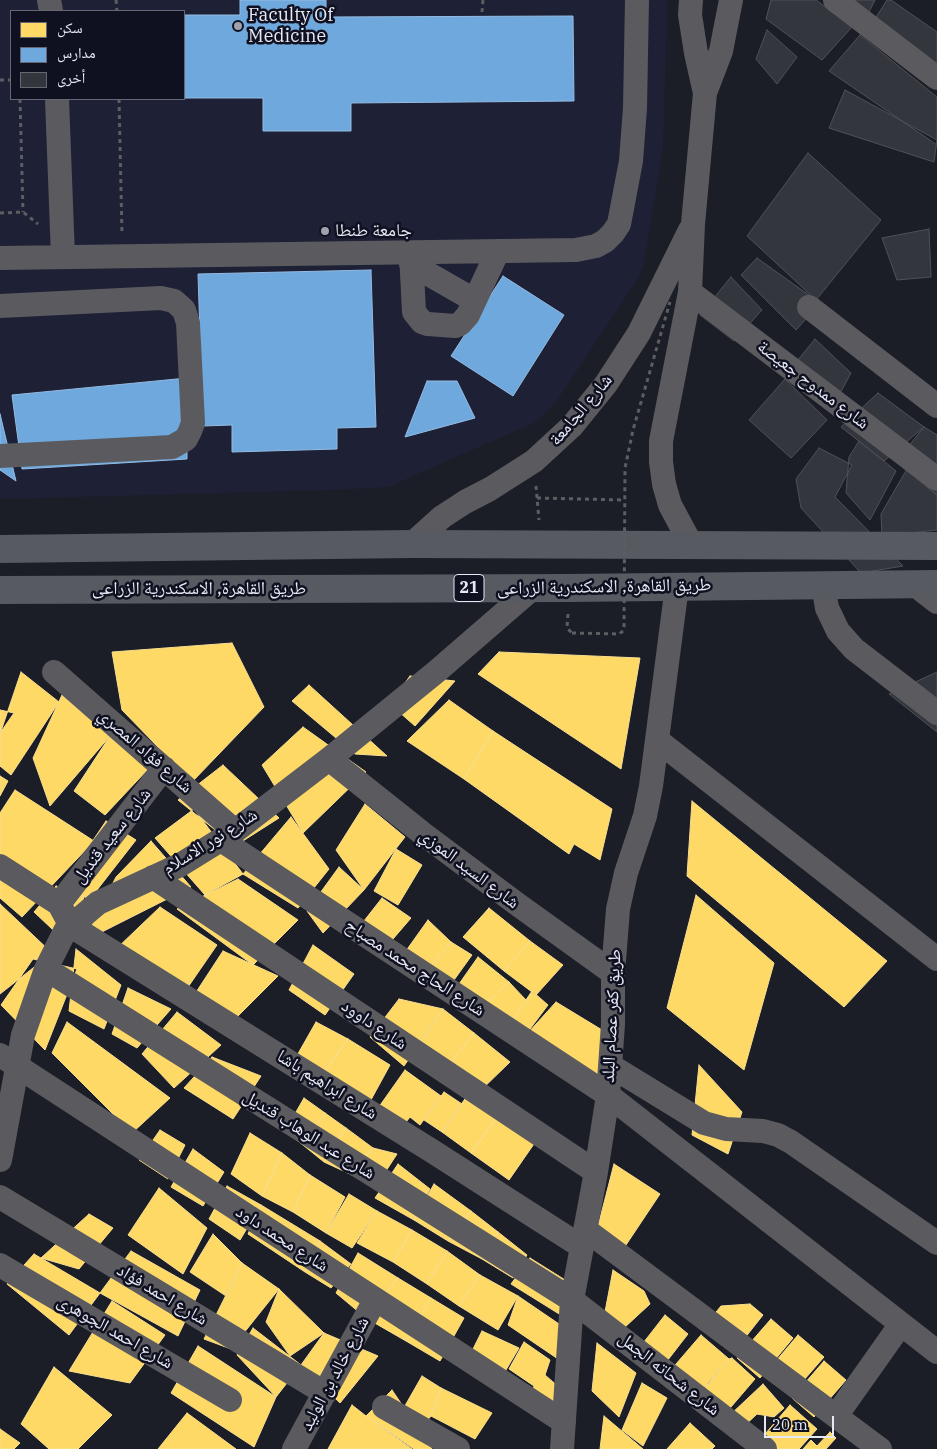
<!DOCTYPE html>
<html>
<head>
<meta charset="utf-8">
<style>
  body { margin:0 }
  #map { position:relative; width:937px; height:1449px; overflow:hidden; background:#1c1e27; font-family:"IBM Plex Serif","Noto Naskh Arabic",serif }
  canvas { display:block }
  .legend { position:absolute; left:10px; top:10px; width:175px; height:90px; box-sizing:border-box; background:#0f1121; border:1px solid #656775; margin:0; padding:6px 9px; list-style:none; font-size:15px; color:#e6e8f4 }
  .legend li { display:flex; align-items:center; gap:10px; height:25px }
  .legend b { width:25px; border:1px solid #656775 }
  .scale { position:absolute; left:764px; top:1416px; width:70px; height:22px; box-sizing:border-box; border:2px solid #e6e8f4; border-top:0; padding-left:6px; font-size:15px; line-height:18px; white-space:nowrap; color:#e6e8f4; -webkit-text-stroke:4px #0f1121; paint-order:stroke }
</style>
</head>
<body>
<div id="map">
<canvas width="937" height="1449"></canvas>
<ul class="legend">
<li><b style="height:14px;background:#ffd966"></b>سكن</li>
<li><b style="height:14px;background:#6fa8dc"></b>مدارس</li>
<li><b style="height:14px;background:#34363e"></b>أخرى</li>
</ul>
<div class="scale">20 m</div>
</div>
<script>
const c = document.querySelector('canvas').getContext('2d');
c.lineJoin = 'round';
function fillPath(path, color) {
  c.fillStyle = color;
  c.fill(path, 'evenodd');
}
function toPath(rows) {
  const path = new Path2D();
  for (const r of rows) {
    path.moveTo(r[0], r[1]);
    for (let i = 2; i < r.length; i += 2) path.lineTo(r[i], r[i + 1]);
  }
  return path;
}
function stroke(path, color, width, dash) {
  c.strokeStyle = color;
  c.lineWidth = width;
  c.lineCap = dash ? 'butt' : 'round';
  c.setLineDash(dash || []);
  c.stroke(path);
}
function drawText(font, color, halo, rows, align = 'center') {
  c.font = font + ' "IBM Plex Serif","Noto Naskh Arabic",serif';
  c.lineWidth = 5;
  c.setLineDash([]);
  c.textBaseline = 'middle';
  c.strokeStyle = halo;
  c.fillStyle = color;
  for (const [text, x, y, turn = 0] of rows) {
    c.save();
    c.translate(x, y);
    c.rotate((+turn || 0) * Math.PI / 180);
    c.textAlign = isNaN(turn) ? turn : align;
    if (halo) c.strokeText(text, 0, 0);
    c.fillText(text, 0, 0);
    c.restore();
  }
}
const built = toPath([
  [0,0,667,0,663,149,644,263,639,277,558,399,538,421,388,487,327,490,0,499],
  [11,11,184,11,184,99,11,99]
]);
const homes = toPath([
  [232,643,264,707,192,782,122,710,112,652,232,643],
  [499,652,640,658,621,769,478,674,499,652],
  [21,672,59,702,11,775,0,766,0,734,21,672],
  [410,676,455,681,415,726,390,704,410,676],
  [309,685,387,756,355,754,292,701,309,685],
  [62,695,110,736,50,806,33,758,62,695],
  [449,700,493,731,464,779,407,741,449,700],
  [0,710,14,713,0,733,0,710],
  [303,727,366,772,303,833,262,765,303,727],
  [493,731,612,809,600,860,574,844,569,854,464,779,493,731],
  [110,736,151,766,105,815,74,791,110,736],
  [223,765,279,818,235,846,178,800,223,765],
  [0,776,8,781,0,796,0,776],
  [15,790,94,841,22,917,0,898,0,813,15,790],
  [692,801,887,961,844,1007,687,876,692,801],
  [365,804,405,837,364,890,336,850,365,804],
  [194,809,243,874,205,895,155,838,194,809],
  [291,817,329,869,298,908,243,874,291,817],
  [106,821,136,840,90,899,61,888,106,821],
  [151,841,191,887,84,941,116,877,151,841],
  [396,849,422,865,398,905,374,891,396,849],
  [339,867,364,890,323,933,307,911,339,867],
  [238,879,298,920,253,965,177,909,238,879],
  [56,886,84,897,69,945,34,912,56,886],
  [696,895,774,963,744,1070,667,1008,696,895],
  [382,898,411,918,387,946,360,926,382,898],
  [0,904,52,953,0,994,0,904],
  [160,907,217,945,177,1003,114,951,160,907],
  [489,908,530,941,504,971,463,937,489,908],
  [428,920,451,942,426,972,403,955,428,920],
  [530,941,563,965,536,995,504,971,530,941],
  [451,942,472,955,449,987,426,972,451,942],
  [313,945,354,974,325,1015,289,990,313,945],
  [76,949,121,985,104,1029,69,1011,76,949],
  [223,951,278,976,222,1032,189,1003,223,951],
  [478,957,509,982,483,1006,459,984,478,957],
  [33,959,77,969,45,1050,1,1005,33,959],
  [509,982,526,1000,509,1025,483,1006,509,982],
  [128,988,171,1009,137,1048,112,1034,128,988],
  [532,991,548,1005,524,1037,509,1025,532,991],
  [399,999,443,1009,404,1066,370,1037,399,999],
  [556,1002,607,1033,602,1081,527,1034,556,1002],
  [443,1009,474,1033,441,1075,411,1057,443,1009],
  [177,1012,221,1045,174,1088,142,1054,177,1012],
  [67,1022,170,1098,132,1133,52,1053,67,1022],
  [316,1022,348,1039,317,1082,291,1066,316,1022],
  [474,1033,510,1062,476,1095,441,1075,474,1033],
  [348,1039,390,1065,366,1109,317,1082,348,1039],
  [212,1057,261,1076,233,1119,184,1088,212,1057],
  [699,1065,742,1112,728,1154,692,1135,699,1065],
  [405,1070,441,1096,420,1125,410,1117,399,1131,376,1111,405,1070],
  [444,1092,462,1104,442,1132,424,1120,444,1092],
  [469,1093,499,1115,471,1153,442,1132,469,1093],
  [304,1098,325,1113,303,1145,285,1131,304,1098],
  [325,1113,346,1128,324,1162,303,1145,325,1113],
  [499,1115,536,1141,509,1180,471,1153,499,1115],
  [346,1128,373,1148,350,1174,324,1162,346,1128],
  [160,1130,185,1145,168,1179,139,1160,160,1130],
  [250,1133,282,1153,262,1196,231,1174,250,1133],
  [373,1148,397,1154,375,1188,350,1174,373,1148],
  [193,1149,224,1172,203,1206,171,1187,193,1149],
  [282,1153,310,1175,293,1212,262,1196,282,1153],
  [398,1164,430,1189,414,1220,375,1198,398,1164],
  [614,1164,660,1194,622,1251,597,1230,614,1164],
  [310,1175,345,1197,326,1233,293,1212,310,1175],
  [434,1184,471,1211,448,1241,414,1220,434,1184],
  [227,1186,261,1205,240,1240,209,1219,227,1186],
  [159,1188,207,1228,183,1274,128,1235,159,1188],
  [349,1194,377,1211,352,1248,326,1233,349,1194],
  [261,1205,320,1241,305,1272,248,1234,261,1205],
  [377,1211,412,1230,393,1262,357,1243,377,1211],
  [471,1211,498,1232,482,1259,448,1241,471,1211],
  [89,1214,113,1228,79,1269,41,1258,89,1214],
  [412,1230,447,1251,427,1284,393,1262,412,1230],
  [498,1232,527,1255,513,1278,482,1259,498,1232],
  [213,1234,242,1263,226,1296,190,1272,213,1234],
  [320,1241,351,1264,331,1288,305,1272,320,1241],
  [131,1251,200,1290,178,1336,100,1293,131,1251],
  [447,1251,480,1275,459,1306,427,1284,447,1251],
  [358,1253,398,1278,366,1318,336,1293,358,1253],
  [34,1254,100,1293,69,1335,7,1284,34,1254],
  [530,1258,570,1283,564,1317,511,1284,530,1258],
  [242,1263,279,1289,231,1349,204,1339,242,1263],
  [613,1270,644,1291,650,1304,624,1328,604,1317,613,1270],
  [480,1275,518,1296,498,1330,459,1306,480,1275],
  [398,1278,431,1298,406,1341,366,1318,398,1278],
  [279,1289,324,1333,290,1356,266,1322,279,1289],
  [518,1296,562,1326,561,1361,508,1325,518,1296],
  [431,1298,464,1318,440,1361,406,1341,431,1298],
  [112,1301,165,1335,130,1383,69,1371,112,1301],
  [750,1304,763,1315,733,1353,703,1328,721,1306,750,1304],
  [665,1315,688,1334,664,1365,640,1347,665,1315],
  [771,1319,793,1338,760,1378,737,1358,771,1319],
  [253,1328,301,1365,276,1397,237,1355,253,1328],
  [482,1331,519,1348,500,1380,468,1359,482,1331],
  [324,1333,378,1356,340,1403,301,1365,324,1333],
  [701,1335,729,1359,698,1394,670,1371,701,1335],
  [798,1335,824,1357,790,1396,765,1374,798,1335],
  [524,1342,550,1360,545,1375,560,1388,554,1405,532,1394,534,1386,509,1369,524,1342],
  [597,1343,636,1373,619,1417,592,1391,597,1343],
  [198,1346,276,1397,254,1447,171,1393,198,1346],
  [732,1358,755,1379,725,1414,701,1392,729,1359,732,1358],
  [824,1361,846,1380,814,1417,792,1398,824,1361],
  [54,1367,112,1415,78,1449,49,1449,21,1424,54,1367],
  [422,1376,441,1388,431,1416,421,1428,402,1411,422,1376],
  [642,1383,667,1398,643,1446,622,1430,642,1383],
  [763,1384,784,1408,774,1417,757,1414,742,1428,730,1415,763,1384],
  [441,1388,492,1413,475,1439,431,1416,441,1388],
  [392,1390,432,1449,414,1449,366,1416,392,1390],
  [352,1405,366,1416,412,1449,328,1449,352,1405],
  [790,1405,817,1429,799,1449,768,1449,759,1441,790,1405],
  [187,1413,236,1449,158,1449,187,1413],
  [604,1416,643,1449,600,1449,604,1416],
  [690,1423,715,1446,712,1449,667,1449,690,1423],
  [0,1429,20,1443,14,1449,0,1449,0,1429],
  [830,1432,836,1438,826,1449,803,1449,811,1440,817,1446,830,1432]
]);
const schools = toPath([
  [240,0,326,0,326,17,573,16,574,101,351,103,351,131,263,131,263,98,184,98,184,15,240,15,240,0],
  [371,270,376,427,337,428,337,449,232,452,232,425,203,426,198,274,371,270],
  [503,276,564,315,513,396,451,356,503,276],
  [187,378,187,459,22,469,12,395,187,378],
  [427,381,457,381,475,418,405,437,427,381],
  [0,414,16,481,0,470,0,414]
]);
const building = toPath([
  [771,0,816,0,852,27,822,60,766,19,771,0],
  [854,0,875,0,868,14,854,0],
  [887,0,891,0,937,32,937,69,873,22,887,0],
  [767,30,797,57,777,84,756,59,767,30],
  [860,35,937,97,937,145,829,71,860,35],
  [845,90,937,140,934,162,829,128,845,90],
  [808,153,881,220,816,300,747,236,808,153],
  [929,229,931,277,897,280,882,238,929,229],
  [757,258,820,303,796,330,741,275,757,258],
  [731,277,762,310,734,341,700,315,731,277],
  [815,339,851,373,839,395,797,361,815,339],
  [785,379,827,420,791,458,749,420,785,379],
  [878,393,924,427,884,461,841,427,878,393],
  [924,427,937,435,937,495,896,462,924,427],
  [859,441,896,471,870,520,846,493,849,457,859,441],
  [819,448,852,465,835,497,903,566,861,573,801,508,796,479,819,448],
  [907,469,937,495,937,530,882,536,881,514,907,469],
  [937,672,937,732,889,694,937,672]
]);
const path = toPath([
  [116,0,117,11],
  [482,12,483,0],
  [0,80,11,80],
  [20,99,23,212],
  [119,99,122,234],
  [0,213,23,212,38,224],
  [536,486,539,520],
  [537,498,625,500],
  [568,614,567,628,572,633]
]);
const minor = toPath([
  [49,0,51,11],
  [691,0,690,15,696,53,705,93,693,224,690,292,661,441,661,462,664,484,670,505,692,546],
  [835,0,937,78],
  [705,93,721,51,731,0],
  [57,99,63,257],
  [411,253,414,312,422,322,428,324,455,326,460,324,468,315,498,251],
  [0,258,576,250,596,246,605,241,613,233,619,224,631,161,635,108,637,0],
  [411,264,474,300],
  [690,292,937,479],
  [0,306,161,298,174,301,184,310,188,323,193,423,190,431,186,439,172,447,0,456],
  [809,307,937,406],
  [412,544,442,517,465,502,490,489,534,461,572,426,606,384,639,333,690,230],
  [823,584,827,608,838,631,854,649,937,713],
  [914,584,937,602],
  [54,672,235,831],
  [657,740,937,959],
  [329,759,422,833,517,904,613,973],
  [221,840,608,1095,937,1352],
  [0,866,59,904,71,926,432,1151,582,1247],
  [153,877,596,1172],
  [59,904,164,768],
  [46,969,572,1300,765,1449],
  [0,1055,564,1422],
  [611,1066,704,1123,726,1129,763,1131,778,1135,791,1142,937,1243],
  [0,1160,23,1035,46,969,65,931,98,903,180,865,235,831,329,759,436,672,533,588],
  [0,1197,325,1393],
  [586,1230,880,1449],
  [0,1265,230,1400],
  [384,1407,458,1449],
  [836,1416,901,1324],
  [294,1449,375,1300],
  [562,1449,572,1300,596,1172,608,1095,613,1024,613,973,618,909,626,873,645,816,651,786,677,586]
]);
const highway = toPath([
  [0,549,412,544,937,546],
  [0,590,568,588,937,584]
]);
const pathBridge = toPath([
  [572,633,619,634,623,631,624,627,625,468,633,430,670,302]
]);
const markers = [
  [238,26,5,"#9fa1ac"],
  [325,231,5,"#9fa1ac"]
];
const shields = [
  [469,588,30]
];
const shieldNames = [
  ["21",469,588]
];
const poiNames = [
  ["Faculty Of",248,16],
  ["Medicine",248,37],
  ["جامعة طنطا",335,231]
];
const streetNames = [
  ["شارع ممدوح جعيصة",813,385,37],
  ["شارع الجامعة",581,410,-50],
  ["طريق القاهرة, الاسكندرية الزراعى",604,587,-1],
  ["طريق القاهرة, الاسكندرية الزراعى",199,589],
  ["شارع فؤاد المصري",145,751,41],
  ["شارع سعيد قنديل",112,836,-52],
  ["شارع نور الاسلام",210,842,-32],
  ["شارع السيد الموزي",469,869,37],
  ["شارع الحاج محمد مصباح",415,968,33],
  ["طريق كفر عصام البلد",612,1016,-87],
  ["شارع داوود",374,1025,34],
  ["شارع ابراهيم باشا",327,1085,32],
  ["شارع عبد الوهاب قنديل",309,1135,32],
  ["شارع محمد داود",282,1239,33],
  ["شارع احمد فؤاد",162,1295,31],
  ["شارع احمد الجوهرى",115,1332,30],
  ["شارع خالد بن الوليد",335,1374,-62],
  ["شارع شحاته الجمل",669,1374,38]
];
fillPath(built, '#1e2136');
fillPath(homes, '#ffd966');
stroke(homes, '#f8de91', 1);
fillPath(schools, '#6fa8dc');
stroke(schools, '#93bbe3', 1);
fillPath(building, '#34363e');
stroke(building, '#4f5158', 1);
stroke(path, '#5d5e62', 3, [4, 4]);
stroke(minor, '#5b5b5f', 24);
stroke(highway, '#585a61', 28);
stroke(pathBridge, '#5d5e62', 3, [4, 4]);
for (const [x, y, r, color] of markers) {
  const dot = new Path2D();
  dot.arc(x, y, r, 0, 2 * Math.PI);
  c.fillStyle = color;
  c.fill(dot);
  stroke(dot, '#0f1121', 2);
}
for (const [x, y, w] of shields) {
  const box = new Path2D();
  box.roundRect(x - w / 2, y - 13.5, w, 27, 4);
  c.fillStyle = '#0f1121';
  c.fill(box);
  stroke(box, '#e6e8f4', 1);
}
drawText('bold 16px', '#e6e8f4', null, shieldNames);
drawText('18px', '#e6e8f4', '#0f1121', poiNames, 'left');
drawText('18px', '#e6e8f4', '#0f1121', streetNames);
</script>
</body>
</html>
